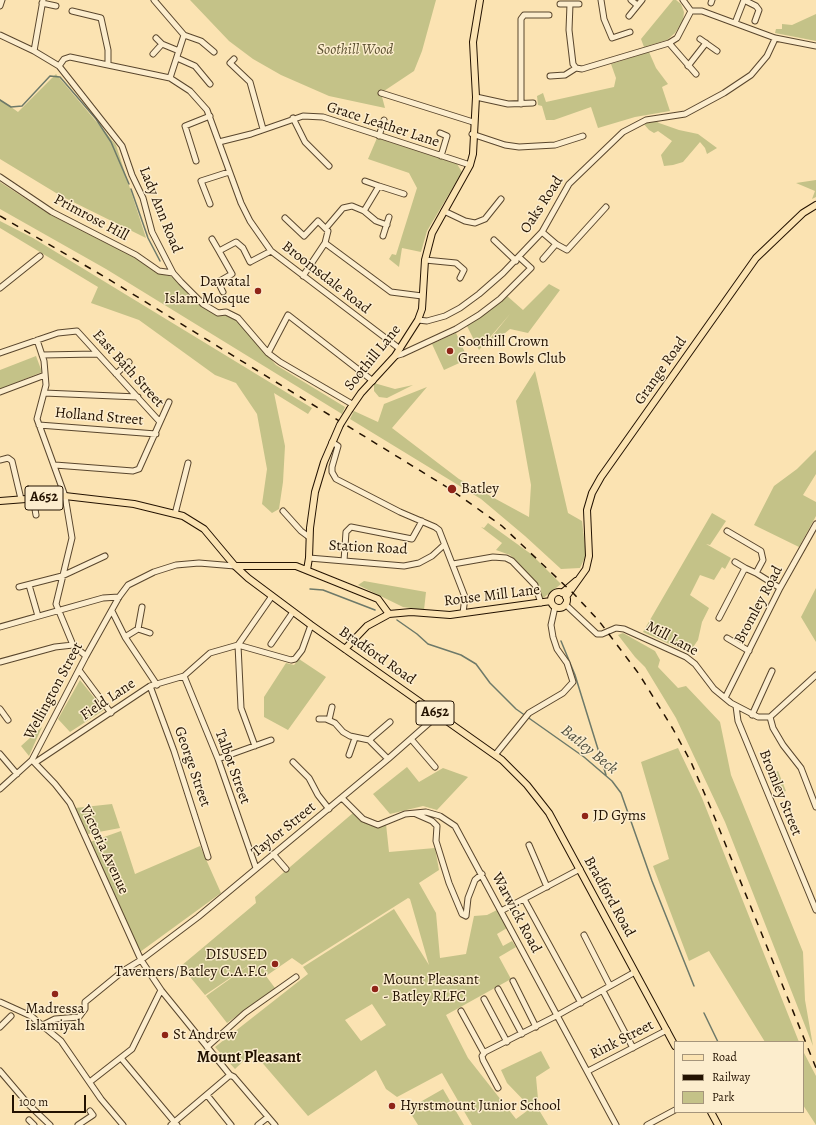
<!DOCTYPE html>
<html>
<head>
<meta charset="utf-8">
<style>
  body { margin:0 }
  #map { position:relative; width:816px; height:1125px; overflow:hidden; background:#fbe3b2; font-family:Alegreya,serif }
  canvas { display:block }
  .legend { position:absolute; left:674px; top:1041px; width:130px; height:72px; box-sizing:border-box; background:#fcedcd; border:1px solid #a5957b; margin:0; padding:5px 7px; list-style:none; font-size:12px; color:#231201 }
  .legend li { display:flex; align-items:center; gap:8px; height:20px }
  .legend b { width:20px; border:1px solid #a5957b }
  .scale { position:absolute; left:12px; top:1095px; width:74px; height:18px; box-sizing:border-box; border:2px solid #231201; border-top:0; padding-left:5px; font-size:12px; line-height:14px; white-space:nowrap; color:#231201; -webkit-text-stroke:3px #fcedcd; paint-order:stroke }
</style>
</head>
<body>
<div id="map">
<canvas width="816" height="1125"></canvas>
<ul class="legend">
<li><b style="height:5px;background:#fbe3b2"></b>Road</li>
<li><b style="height:5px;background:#231201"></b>Railway</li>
<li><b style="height:11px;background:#c4c288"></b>Park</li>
</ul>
<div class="scale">100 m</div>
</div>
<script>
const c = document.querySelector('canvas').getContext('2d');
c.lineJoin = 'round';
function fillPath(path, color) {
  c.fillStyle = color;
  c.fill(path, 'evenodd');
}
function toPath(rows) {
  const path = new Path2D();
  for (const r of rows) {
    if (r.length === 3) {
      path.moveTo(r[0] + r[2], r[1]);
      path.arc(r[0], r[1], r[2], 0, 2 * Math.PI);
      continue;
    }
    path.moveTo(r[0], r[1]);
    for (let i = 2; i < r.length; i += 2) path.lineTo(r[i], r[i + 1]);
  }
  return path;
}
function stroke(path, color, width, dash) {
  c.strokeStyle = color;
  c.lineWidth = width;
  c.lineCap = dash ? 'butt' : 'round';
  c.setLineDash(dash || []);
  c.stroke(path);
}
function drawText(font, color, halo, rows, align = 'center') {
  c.font = font + ' Alegreya,serif';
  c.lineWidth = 3;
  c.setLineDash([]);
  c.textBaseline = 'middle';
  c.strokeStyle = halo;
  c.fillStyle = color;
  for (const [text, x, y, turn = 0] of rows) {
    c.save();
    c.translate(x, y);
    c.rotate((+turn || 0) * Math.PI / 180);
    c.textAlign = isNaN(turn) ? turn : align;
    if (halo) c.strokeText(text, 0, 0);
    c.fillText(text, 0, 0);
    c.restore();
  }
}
const green = toPath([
  [190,0,436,0,422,51,414,71,381,93,385,108,329,96,281,75,253,59,229,41],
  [673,0,676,0,681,4,684,12,683,21,675,33,667,40,644,47,641,39],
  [816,14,816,41,775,33,776,29,782,29,782,24,792,25],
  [649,52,656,68,668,84,662,87,670,111,635,117,598,128,591,107,554,120,546,120,542,106,538,105,537,96,543,93,546,102,614,87,616,78,611,64],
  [56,74,116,145,146,238,61,196,0,159,0,99,18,112],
  [654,120,659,123,679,130,698,134,717,148,707,154,705,148,700,142,683,162,673,165,664,166,661,155,672,141,658,131,654,133,649,130,643,123],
  [377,138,457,164,462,172,427,231,421,252,402,248,399,267,389,259,392,254,396,255,417,188,409,173,368,159],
  [816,180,816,197,812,199,815,191,796,183],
  [0,182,49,214,135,258,157,273,173,277,201,306,218,316,225,315,237,321,276,365,345,407,342,414,106,269,0,209],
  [0,221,33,238,312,408,308,414,274,393,285,446,283,482,279,509,272,513,262,504,267,469,257,414,236,383,215,375,139,320,91,303,98,287,0,228],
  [549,284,560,290,528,333,510,329,488,347,485,345,510,314,479,350,467,326,506,295,523,310],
  [456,333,468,359,444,370,432,344],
  [36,356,42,372,0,389,0,370],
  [535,371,568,513,582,521,586,555,580,568,561,569,525,536,481,499,350,419,354,411,378,422,384,404,427,387,392,428,459,479,529,517,531,485,516,401],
  [374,383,395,389,413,385,387,398,379,397,374,391],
  [816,450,816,474,803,495,816,502,816,516,799,547,754,525,774,486,797,469],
  [712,513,726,521,710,545,706,544,731,558,725,569,722,567,714,580,700,575,690,595,709,608,702,622,698,640,689,653,643,632],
  [488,523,531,554,561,584,542,599,540,587,510,555,496,550,502,543,481,527,484,528],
  [364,581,426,592,424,610,403,607,358,585],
  [816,588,816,642,801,617],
  [623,633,655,651,660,660,658,667,678,688,686,686,720,722,731,775,803,952,805,1000,813,1046,725,822,676,718,645,667,635,657,618,635],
  [299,659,326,677,288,730,264,717,264,697,286,663,294,665],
  [80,680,104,710,70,732,58,719],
  [42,727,29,756,21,746],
  [678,748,702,798,799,1042,765,1042,709,951,689,961,653,866,669,859,641,762],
  [407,767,419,782,443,768,468,777,437,810,423,806,390,814,373,794],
  [778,771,786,791,777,794,769,775],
  [112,804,120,828,88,834,75,808],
  [353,813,363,822,377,828,386,824,389,852,435,848,439,870,419,883,436,913,440,958,466,954,474,916,487,915,497,910,507,928,497,934,503,946,512,941,516,947,499,957,511,979,446,1015,468,1058,516,1119,531,1108,507,1083,501,1070,541,1051,550,1068,536,1077,539,1110,548,1125,472,1125,442,1073,397,1097,386,1089,376,1070,308,1116,253,1052,235,1069,215,1047,308,974,303,967,394,909,429,965,410,899,408,898,302,965,292,958,266,976,275,988,227,1023,206,996,258,959,205,995,181,966,256,903,255,897],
  [372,1004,386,1025,361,1041,345,1020],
  [121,831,135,874,200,846,221,893,140,952,90,842],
  [803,1051,816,1076,816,1125,803,1105],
  [443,1089,464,1125,418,1125,408,1109]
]);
const stream = toPath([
  [0,100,11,107,22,106,50,76,60,77,96,119,111,142,129,184],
  [131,189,148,238,160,261],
  [310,589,323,590,375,610],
  [397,620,417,634,428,644,461,655,476,664,490,683,516,709,584,757,612,781,621,793,652,881,694,986],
  [561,641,575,675,606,775],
  [704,1013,718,1042]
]);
const minor = toPath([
  [154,0,184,35,201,41,214,52],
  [601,0,604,19,612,38,630,32],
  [631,0,637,5],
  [683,0,691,11],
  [744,0,756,6,759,10,755,21],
  [42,3,56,6],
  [711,3,712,0],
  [560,4,579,4],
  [570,4,569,30,573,64,576,68,582,69,669,43,677,38,691,11],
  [0,6,2,0],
  [72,11,101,18,108,50,108,65],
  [691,11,702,11,775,38,816,46],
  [629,16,642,0],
  [735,23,744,0],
  [0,35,34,51,59,66,122,146,132,175,143,198,152,232,173,273,181,282,203,304,218,313,226,312,238,318,268,353,280,362,352,404],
  [156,38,162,44],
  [700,39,717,51],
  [669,43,696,74],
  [34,51,43,0],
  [153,54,162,44,179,51],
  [177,58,195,66,210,84],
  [234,59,230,63,250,82,263,129],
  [59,66,64,59,70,57,108,65,170,78,190,91,207,110,241,203,250,221,271,251,400,349],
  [688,66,706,43],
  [550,76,565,75,576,68],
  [170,78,184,35],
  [381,93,473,122],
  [476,97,508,104,533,103],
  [521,104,521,19,524,15,549,15],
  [293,118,305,142,329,166],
  [440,133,447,136,441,156],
  [472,134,505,145,519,147,555,145,583,136],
  [379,136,384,120],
  [219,142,251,134,303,116,323,117,470,165],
  [196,161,185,126,210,116],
  [0,177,52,212,136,255,159,271,173,273],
  [365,181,379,186],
  [210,204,201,181,229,172],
  [364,211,379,186,404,194],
  [444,211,465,221,475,223,485,219,501,199],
  [285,218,304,236,318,221,328,231,325,243,303,276],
  [326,228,343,208,352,206,364,211,376,221,387,225],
  [542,232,556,244,567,250,606,207],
  [383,236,389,217],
  [212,239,219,251],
  [494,240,516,261],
  [325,243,391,292,422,296],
  [543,259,556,244],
  [425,260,456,263,464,270,460,278],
  [0,288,40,256],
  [223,292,218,282,232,274,219,251,236,242,243,248,250,262,271,251],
  [418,320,427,321,445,316,460,308,479,294,503,273,542,232,569,184,623,132,646,120,685,114,724,93,751,75,767,56,774,41],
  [37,340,44,361,46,385,37,419,65,496,72,538,56,604,73,645,86,656],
  [0,353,58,333,77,331,160,422],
  [268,353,288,315,373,381],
  [42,355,97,354],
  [395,356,402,354,456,329,479,315,500,299,531,268,519,257],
  [116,374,129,362],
  [0,392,45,375],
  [44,393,138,397],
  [39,425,156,434],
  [332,442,338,446,332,467,332,472,336,479,400,512,435,527,439,530,465,597,463,613],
  [0,460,8,458,12,461,21,499],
  [55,465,133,471,139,469,169,402],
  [33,498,36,515],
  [283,511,301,531,309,537],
  [175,514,188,463],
  [727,531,761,551,763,560,756,573],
  [309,558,404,566,419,563,432,556,444,545],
  [344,561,346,532,351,527,412,539,422,521],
  [453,564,493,557,506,558,512,561,535,585,541,603],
  [745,568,756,573,780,588],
  [29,585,38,616],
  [19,587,62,576,105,556],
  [565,604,597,634,602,634,616,628,624,629,686,657,695,664,714,689,731,703,758,717,770,717,816,675],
  [112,611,125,637,157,685],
  [719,618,745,568,735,562],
  [0,627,103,598,119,597],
  [138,629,150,633],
  [125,637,138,629,142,607],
  [727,638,749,651],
  [271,644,293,612],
  [238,645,241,708,255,746],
  [238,645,272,596],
  [0,662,55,647,73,645],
  [79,670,111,713],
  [184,676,218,759,256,868],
  [150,686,174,751,208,857],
  [725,698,780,588,816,524],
  [736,706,738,721,816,910],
  [0,709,8,720],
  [752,715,772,671],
  [770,717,773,728,783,745,801,768,816,807],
  [319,719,326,719,335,723,343,732,350,736,369,740,388,759],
  [329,720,332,707],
  [411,739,435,767],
  [369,740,390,722],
  [0,754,17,774],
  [349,755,355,738],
  [495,755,529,713,563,693,573,682,567,663,557,649,553,637,551,625,555,607],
  [218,759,271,740],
  [32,760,55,784,70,803,141,960,161,990,230,1075,234,1077,275,1125],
  [36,762,150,686,184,676,210,653,238,645,291,660,295,659,302,650,311,625],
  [293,762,309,778,318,795,329,809],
  [0,789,32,760,86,656,119,597,128,585,154,572,176,565,199,563,235,566],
  [342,798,363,819,378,825,405,814,426,812,440,816,455,826,616,1125],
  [416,814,432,821,437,826,436,841,449,883,462,914,466,916,468,898,475,880,482,874],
  [529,845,547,887],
  [273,854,286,869],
  [524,899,581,1003],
  [501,911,580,869],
  [584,935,610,986],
  [513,981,536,1027],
  [498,989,522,1034],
  [603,991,633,1048],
  [484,999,507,1042],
  [0,1002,31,1016,61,1041,101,1099,123,1125],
  [461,1011,484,1053],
  [43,1025,55,1019,79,1017,85,1009,85,1002,90,998,123,971,141,960,198,917,388,759,438,715],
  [0,1027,11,1016],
  [207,1047,245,1013,296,977],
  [121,1058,177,1125],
  [0,1071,29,1105,50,1125],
  [588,1071,667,1030],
  [91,1081,132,1049,161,990],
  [498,1088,483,1060,482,1056,485,1052,558,1015,635,972],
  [207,1095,231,1125],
  [29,1120,34,1125],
  [78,1125,93,1115,90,1111],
  [171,1125,230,1075],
  [258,1125,268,1117],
  [647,1125,675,1110]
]);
const major = toPath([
  [350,409,361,393,395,356,418,320,422,309,425,260,432,233,470,165,473,154,476,97,473,42,480,0],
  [0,501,65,496,134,504,183,516,204,529,235,566,248,578,311,625,502,760,527,785,549,813,675,1046],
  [235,566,296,566,378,599,389,614],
  [307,570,309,558,310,528,315,492,324,462,340,425],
  [559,600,8],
  [562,593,576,581],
  [566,597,586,569,589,556,587,510,592,493,601,477,756,258,803,213,816,205],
  [345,649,367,626,389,614,411,612,450,615,551,601],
  [711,1112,718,1125]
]);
const rail = toPath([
  [0,216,105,277,450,489,502,526,574,594,599,621,639,674,673,729,691,762,712,811,816,1068]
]);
const majorBridge = toPath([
  [340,425,350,409]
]);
const markers = [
  [258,291,4,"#8f2418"],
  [450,351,4,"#8f2418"],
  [452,489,5,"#8f2418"],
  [585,816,4,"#8f2418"],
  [275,964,4,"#8f2418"],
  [375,989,4,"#8f2418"],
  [55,994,4,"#8f2418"],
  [165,1035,4,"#8f2418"],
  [392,1106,4,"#8f2418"]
];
const shields = [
  [44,498,38],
  [435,713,38]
];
const shieldNames = [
  ["A652",44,498],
  ["A652",435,713]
];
const parkNames = [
  ["Soothill Wood",355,50]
];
const streetNames = [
  ["Grace Leather Lane",383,125,18],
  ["Oaks Road",542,205,-57],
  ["Lady Ann Road",160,210,68],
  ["Primrose Hill",91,218,28],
  ["Broomsdale Road",326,278,38],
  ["Soothill Lane",373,358,-51],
  ["East Bath Street",128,369,48],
  ["Grange Road",661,371,-55],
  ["Holland Street",99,417,5],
  ["Station Road",368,548,3],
  ["Rouse Mill Lane",492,596,-7],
  ["Bromley Road",759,605,-62],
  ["Mill Lane",672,639,28],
  ["Bradford Road",377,656,35],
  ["Wellington Street",54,691,-62],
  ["Field Lane",108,700,-34],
  ["George Street",192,767,71],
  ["Talbot Street",232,767,70],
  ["Bromley Street",780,793,68],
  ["Taylor Street",284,830,-39],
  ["Victoria Avenue",104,850,65],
  ["Bradford Road",609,897,61],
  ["Warwick Road",516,913,62],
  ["Rink Street",622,1040,-27]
];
const poiNames = [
  ["Dawatal",250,282,"right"],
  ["Islam Mosque",250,299,"right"],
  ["Soothill Crown",458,342],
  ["Green Bowls Club",458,359],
  ["Batley",461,489],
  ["JD Gyms",593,816],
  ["DISUSED",267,955,"right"],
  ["Taverners/Batley C.A.F.C",267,972,"right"],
  ["Mount Pleasant",383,980],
  ["- Batley RLFC",383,997],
  ["Madressa",55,1009,"center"],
  ["Islamiyah",55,1026,"center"],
  ["St Andrew",173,1035],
  ["Hyrstmount Junior School",400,1106]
];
const waterNames = [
  ["Batley Beck",589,750,39]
];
const neighbourhoodNames = [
  ["Mount Pleasant",249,1058]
];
fillPath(green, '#c4c288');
stroke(stream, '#6d7969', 1.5);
stroke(minor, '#59462d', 7);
stroke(major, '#231201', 8);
stroke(minor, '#fcedcd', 5);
stroke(major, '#fbe3b2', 6);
stroke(rail, '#231201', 1.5, [7, 7]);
stroke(majorBridge, '#231201', 8, []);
stroke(majorBridge, '#fbe3b2', 6);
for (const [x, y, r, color] of markers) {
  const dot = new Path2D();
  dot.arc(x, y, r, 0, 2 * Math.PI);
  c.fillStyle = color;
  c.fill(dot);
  stroke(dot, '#fcedcd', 1.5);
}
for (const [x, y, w] of shields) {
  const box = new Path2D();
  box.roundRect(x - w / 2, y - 12, w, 24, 3);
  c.fillStyle = '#fcedcd';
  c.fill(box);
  stroke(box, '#231201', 1);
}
drawText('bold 14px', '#231201', null, shieldNames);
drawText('italic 15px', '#5b5030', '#fcedcd', parkNames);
drawText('15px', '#231201', '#fcedcd', streetNames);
drawText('15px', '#231201', '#fcedcd', poiNames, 'left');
drawText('italic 16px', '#4e4e3e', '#fcedcd', waterNames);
drawText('bold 16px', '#231201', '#fcedcd', neighbourhoodNames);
</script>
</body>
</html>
